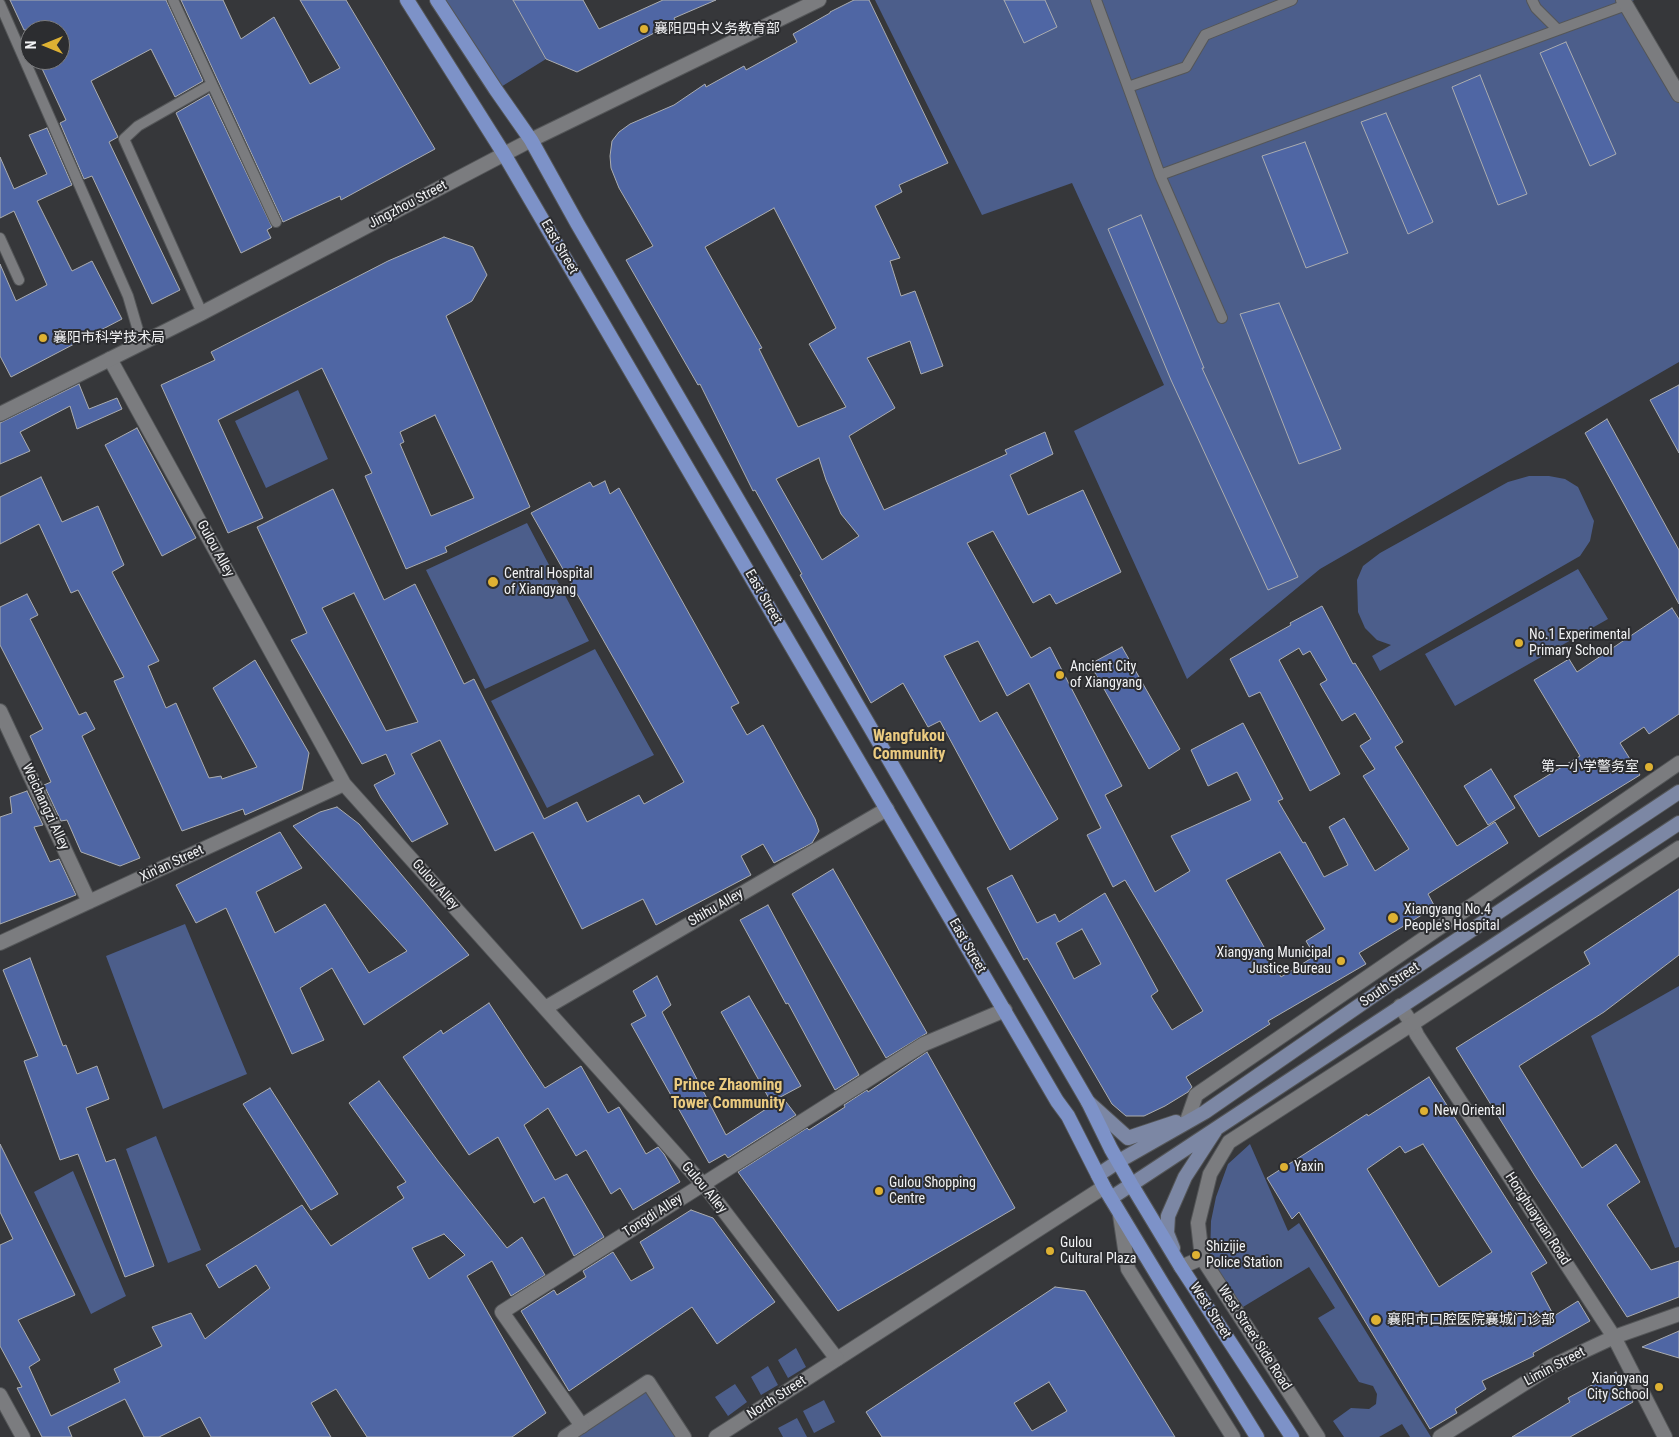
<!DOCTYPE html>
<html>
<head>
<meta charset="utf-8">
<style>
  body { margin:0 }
  #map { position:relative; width:1679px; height:1437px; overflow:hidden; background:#36373a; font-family:"Roboto Condensed",sans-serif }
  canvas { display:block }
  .north { position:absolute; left:20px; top:20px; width:50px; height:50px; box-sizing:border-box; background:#2c2d30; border:1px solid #7b7c7e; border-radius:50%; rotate:270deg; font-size:14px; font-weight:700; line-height:20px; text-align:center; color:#f1f2f4 }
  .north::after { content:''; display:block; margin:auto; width:18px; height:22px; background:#deb133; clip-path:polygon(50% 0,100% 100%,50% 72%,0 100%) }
</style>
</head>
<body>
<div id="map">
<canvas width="1679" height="1437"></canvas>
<div class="north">N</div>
</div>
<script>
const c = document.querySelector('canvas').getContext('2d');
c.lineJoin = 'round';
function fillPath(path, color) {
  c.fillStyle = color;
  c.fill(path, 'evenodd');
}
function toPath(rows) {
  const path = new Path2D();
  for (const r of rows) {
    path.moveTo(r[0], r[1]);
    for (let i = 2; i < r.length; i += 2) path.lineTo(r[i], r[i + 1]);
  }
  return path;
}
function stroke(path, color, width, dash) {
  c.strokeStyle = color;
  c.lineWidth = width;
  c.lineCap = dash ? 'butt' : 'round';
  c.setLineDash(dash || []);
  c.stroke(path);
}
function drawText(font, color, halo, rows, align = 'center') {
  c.font = font + ' "Roboto Condensed","Noto Sans SC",sans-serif';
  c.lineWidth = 4;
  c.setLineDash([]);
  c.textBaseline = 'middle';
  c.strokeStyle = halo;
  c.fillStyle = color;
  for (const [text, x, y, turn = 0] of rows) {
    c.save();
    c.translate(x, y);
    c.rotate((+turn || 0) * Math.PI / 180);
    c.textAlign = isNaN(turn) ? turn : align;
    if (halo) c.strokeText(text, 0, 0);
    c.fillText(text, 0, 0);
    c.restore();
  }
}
const green = toPath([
  [437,0,513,0,546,59,496,90],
  [875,0,1634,0,1626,5,1679,96,1679,362,1320,569,1187,679,1074,431,1164,385,1072,183,982,215],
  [298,390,328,459,266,488,235,421],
  [1529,476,1549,476,1565,479,1578,487,1594,521,1590,541,1580,556,1380,671,1372,656,1391,645,1377,640,1365,628,1358,612,1357,580,1363,566,1380,553,1508,482],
  [527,523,589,641,485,689,426,570],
  [1578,569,1608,619,1455,706,1425,654],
  [595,649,654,755,547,808,491,701],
  [185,924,247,1074,163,1109,106,956],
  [1679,986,1679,1247,1675,1248,1591,1036],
  [156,1136,201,1250,168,1263,126,1149],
  [1250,1144,1288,1231,1299,1223,1431,1437,1410,1437,1402,1424,1379,1437,1344,1437,1333,1421,1351,1408,1369,1409,1376,1404,1377,1394,1373,1386,1359,1382,1318,1318,1335,1308,1309,1267,1243,1307,1210,1259,1211,1221,1216,1197,1228,1164],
  [73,1171,126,1296,91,1314,34,1192],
  [796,1348,806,1367,788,1378,778,1360],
  [768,1366,778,1385,761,1395,751,1377],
  [648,1382,684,1437,565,1437],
  [735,1384,747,1402,728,1416,715,1397],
  [824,1400,835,1422,814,1433,803,1411],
  [797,1418,807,1437,783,1437,778,1428]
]);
const building = toPath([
  [10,0,166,0,203,81,175,97,151,49,91,81,118,137,109,142,180,290,152,304,92,176,84,179,60,123,66,120,38,60,60,60,60,30,24,30,10,0],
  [181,0,223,0,241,39,274,17,310,84,340,68,300,0,346,0,435,149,341,200,340,196,283,222,181,0],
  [513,0,583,0,599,29,663,0,716,0,674,18,676,22,577,72,546,59,513,0],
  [854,0,869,0,948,163,899,185,902,192,875,206,900,258,890,261,901,296,915,291,943,366,921,374,910,341,867,358,895,408,849,436,884,510,1007,454,1005,450,1045,432,1053,454,1010,475,1028,515,1083,490,1121,572,1056,604,1050,594,1033,603,993,531,967,543,1031,658,1050,647,1122,786,1105,795,1155,892,1190,871,1171,836,1251,800,1237,772,1208,786,1191,750,1243,723,1283,799,1278,801,1303,843,1305,842,1324,877,1348,865,1329,827,1344,818,1375,871,1409,849,1363,776,1375,769,1360,746,1371,739,1355,713,1342,721,1320,684,1327,680,1310,651,1303,655,1299,648,1279,660,1340,774,1310,791,1260,692,1249,697,1230,659,1291,625,1290,623,1322,606,1353,664,1355,663,1403,742,1395,747,1457,846,1495,822,1508,843,1428,894,1435,907,1359,953,1366,964,1268,1021,1270,1024,1186,1077,1192,1087,1188,1092,1165,1106,1144,1116,1126,1116,1112,1104,1027,958,1024,960,987,888,1012,875,1037,923,1055,914,1059,922,1105,893,1158,991,1151,996,1172,1030,1203,1011,1125,880,1113,887,1087,835,1101,828,1029,683,1007,696,978,641,944,656,980,722,997,712,1058,819,1010,850,940,721,928,727,903,683,871,703,800,575,802,574,755,490,753,491,700,384,698,385,626,260,653,246,619,188,611,168,610,156,612,141,619,132,630,124,674,105,705,84,706,87,744,66,746,70,797,42,793,34,830,13,830,12,854,0],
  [774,208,836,328,809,344,846,407,798,427,759,349,762,348,705,247,774,208],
  [819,458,826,480,841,514,859,536,822,560,776,479,819,458],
  [1280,852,1325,929,1306,941,1315,956,1281,977,1226,880,1280,852],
  [1082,929,1101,964,1074,979,1056,943,1082,929],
  [1004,0,1045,0,1057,27,1024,43,1004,0],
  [1566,42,1616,154,1590,166,1540,53,1566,42],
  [1480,75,1527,194,1498,205,1452,87,1480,75],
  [209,94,272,227,267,230,271,238,241,253,176,113,209,94],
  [1386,113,1433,222,1408,234,1361,122,1386,113],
  [47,128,72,185,37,201,72,271,92,261,122,319,11,377,0,356,0,264,16,301,47,285,14,211,0,218,0,157,14,189,47,174,29,135,47,128],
  [1305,142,1348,253,1306,268,1262,156,1305,142],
  [1141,215,1204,368,1202,368,1298,577,1268,590,1171,380,1108,229,1141,215],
  [444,237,473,247,487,275,472,301,446,316,530,507,445,547,447,552,406,569,365,476,372,473,322,368,218,420,263,518,228,533,161,385,215,360,211,352,388,261,444,237],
  [435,415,474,498,431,516,400,444,404,442,400,432,435,415],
  [1279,303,1341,449,1299,464,1240,314,1279,303],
  [79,384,89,409,117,398,122,409,77,429,70,406,20,432,30,451,0,464,0,423,79,384],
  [1679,385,1679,453,1650,400,1679,385],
  [1607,419,1679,550,1679,604,1585,433,1607,419],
  [137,428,196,538,162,556,105,445,137,428],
  [41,477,62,522,98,506,124,565,112,572,159,661,148,666,166,708,176,703,209,778,221,776,222,779,257,767,213,688,255,660,309,753,302,790,245,815,243,809,182,831,114,681,124,677,78,590,71,593,39,524,0,544,0,497,41,477],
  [605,481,610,494,619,488,739,703,731,707,747,735,763,725,815,819,819,831,812,843,774,863,763,844,741,856,751,875,656,925,643,899,582,929,533,832,495,851,440,740,411,754,448,824,412,842,381,798,374,785,395,774,386,754,362,764,291,640,307,633,257,527,333,489,384,600,415,584,464,684,474,679,544,819,577,802,587,822,639,795,644,804,684,782,531,513,590,482,593,487,605,481],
  [354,593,418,722,386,731,322,608,354,593],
  [27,594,38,615,30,619,79,715,86,712,95,729,82,736,140,858,120,866,81,852,67,820,61,821,44,785,51,782,30,736,43,729,0,645,0,607,27,594],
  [1672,608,1679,619,1679,714,1649,734,1644,727,1620,743,1640,775,1539,837,1514,796,1580,756,1534,680,1569,659,1577,672,1672,608],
  [1122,647,1180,749,1149,769,1090,664,1122,647],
  [1491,769,1515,808,1488,825,1464,786,1491,769],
  [27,791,43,825,34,827,50,862,59,859,76,895,0,924,0,817,12,813,10,797,27,791],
  [337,807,359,824,469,955,364,1025,332,968,300,988,324,1040,292,1054,226,908,196,923,176,885,280,832,302,868,256,892,275,933,325,904,369,973,407,951,293,826,320,812,337,807],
  [833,869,927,1033,886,1058,792,894,833,869],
  [1679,889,1679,955,1604,1012,1519,1066,1582,1168,1616,1144,1640,1182,1607,1205,1651,1270,1679,1261,1679,1297,1627,1317,1535,1176,1456,1048,1590,964,1584,952,1679,889],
  [768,905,859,1075,835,1090,788,1003,786,1004,740,920,768,905],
  [30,958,63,1046,66,1045,77,1074,97,1066,109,1099,86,1108,106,1162,115,1159,154,1266,125,1277,78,1154,60,1160,24,1061,38,1056,3,970,30,958],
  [657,976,671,1005,662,1012,726,1135,783,1098,796,1115,728,1158,725,1154,709,1163,631,1024,646,1016,633,991,657,976],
  [749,996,801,1086,771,1102,721,1012,749,996],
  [489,1003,545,1088,581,1066,608,1113,619,1107,646,1154,658,1147,664,1154,680,1182,633,1210,620,1188,611,1194,586,1150,576,1156,548,1108,524,1125,555,1180,567,1174,604,1237,574,1256,544,1197,534,1203,498,1137,469,1155,403,1057,441,1030,443,1034,489,1003],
  [927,1052,1015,1208,838,1311,738,1172,807,1128,809,1130,845,1107,844,1105,867,1090,868,1092,927,1052],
  [1429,1077,1547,1263,1531,1273,1554,1316,1578,1301,1590,1321,1533,1353,1534,1356,1482,1381,1486,1389,1455,1409,1457,1413,1430,1429,1299,1212,1292,1219,1267,1178,1367,1114,1368,1116,1429,1077],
  [1423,1144,1492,1252,1439,1287,1367,1169,1400,1146,1405,1153,1423,1144],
  [379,1081,438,1161,507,1248,522,1237,545,1275,511,1296,492,1261,467,1276,546,1413,512,1437,367,1437,336,1389,311,1403,331,1437,211,1437,200,1417,159,1437,144,1437,125,1399,68,1427,72,1437,42,1437,17,1388,22,1387,0,1346,0,1245,13,1239,0,1212,0,1144,75,1295,18,1320,40,1360,29,1367,51,1416,120,1382,114,1369,162,1346,152,1327,191,1313,205,1339,270,1288,256,1265,219,1288,206,1265,302,1205,331,1246,404,1198,397,1187,406,1182,349,1103,379,1081],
  [444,1234,465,1255,429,1279,412,1248,444,1234],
  [270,1088,338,1194,311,1210,243,1104,270,1088],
  [691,1210,713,1218,775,1302,717,1344,692,1307,569,1391,521,1311,554,1290,557,1295,586,1277,583,1271,613,1252,631,1281,654,1268,640,1242,691,1210],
  [1055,1287,1085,1291,1175,1437,882,1437,866,1412,1055,1287],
  [1049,1382,1067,1411,1032,1431,1014,1403,1049,1382],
  [1679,1331,1679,1358,1642,1347,1679,1331],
  [1616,1372,1633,1402,1570,1437,1512,1437,1570,1402,1568,1398,1616,1372]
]);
const service = toPath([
  [173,0,276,222],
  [1096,0,1128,87],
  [1292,0,1205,35,1186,67,1128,87,1160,175,1626,5],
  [1532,0,1536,8,1558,30],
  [0,4,128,296,142,344],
  [1160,175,1222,318],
  [0,238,19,280],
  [202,313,124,139,138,126,212,84]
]);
const pedestrian = toPath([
  [565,1437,648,1382,684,1437],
  [716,1437,1104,1187]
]);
const minor = toPath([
  [1623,0,1679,95],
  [531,140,819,0],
  [110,359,344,784,708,1190,837,1359],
  [0,711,89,902],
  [0,943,344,784],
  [1400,1006,1412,1024,1417,1035,1614,1337,1665,1437],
  [545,1008,887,809],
  [0,1395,23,1437],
  [582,1426,502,1312,924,1044,1005,1010],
  [1440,1437,1552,1366,1614,1337,1679,1314]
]);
const tertiary = toPath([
  [0,414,202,313,531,140],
  [1188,1118,1196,1095,1679,763],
  [1120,1215,1128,1269,1233,1437],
  [1202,1258,1198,1223,1210,1174,1229,1142,1412,1024,1679,848],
  [1181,1267,1202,1258,1318,1437]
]);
const secondary = toPath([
  [1088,1102,1128,1138,1176,1122],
  [1098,1175,1119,1161,1205,1112,1383,989,1679,792],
  [1111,1198,1679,823],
  [1173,1248,1167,1233,1168,1216,1185,1177,1215,1131]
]);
const primary = toPath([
  [407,0,504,154,1057,1101,1068,1116,1104,1187,1162,1283,1257,1437],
  [437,0,496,90,531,140,577,223,1088,1102,1111,1149,1131,1184,1181,1267,1292,1437]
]);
const markers = [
  [644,29,5,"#deb133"],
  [43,338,5,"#deb133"],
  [493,582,6,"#deb133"],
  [1519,643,5,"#deb133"],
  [1060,675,5,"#deb133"],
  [1649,767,5,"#deb133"],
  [1393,918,6,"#deb133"],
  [1341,961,5,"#deb133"],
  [1424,1111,5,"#deb133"],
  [1284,1167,5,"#deb133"],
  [879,1191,5,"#deb133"],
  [1050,1251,5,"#deb133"],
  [1196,1255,5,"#deb133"],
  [1376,1320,6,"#deb133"],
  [1659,1387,5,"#deb133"]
];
const poiNames = [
  ["襄阳四中义务教育部",654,29],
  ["襄阳市科学技术局",53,338],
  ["Central Hospital",504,574],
  ["of Xiangyang",504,590],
  ["No.1 Experimental",1529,635],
  ["Primary School",1529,651],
  ["Ancient City",1070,667],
  ["of Xiangyang",1070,683],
  ["第一小学警务室",1639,767,"right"],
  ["Xiangyang No.4",1404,910],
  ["People's Hospital",1404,926],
  ["Xiangyang Municipal",1331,953,"right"],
  ["Justice Bureau",1331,969,"right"],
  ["New Oriental",1434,1111],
  ["Yaxin",1294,1167],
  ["Gulou Shopping",889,1183],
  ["Centre",889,1199],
  ["Gulou",1060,1243],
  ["Cultural Plaza",1060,1259],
  ["Shizijie",1206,1247],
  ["Police Station",1206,1263],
  ["襄阳市口腔医院襄城门诊部",1387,1320],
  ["Xiangyang",1649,1379,"right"],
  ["City School",1649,1395,"right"]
];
const streetNames = [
  ["Jingzhou Street",408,205,-28],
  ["East Street",559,247,60],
  ["Gulou Alley",215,549,61],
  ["East Street",763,597,60],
  ["Weichangzi Alley",45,807,65],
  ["Xin'an Street",172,864,-25],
  ["Gulou Alley",435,885,48],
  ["Shihu Alley",716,908,-30],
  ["East Street",967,946,60],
  ["South Street",1390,985,-34],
  ["Gulou Alley",704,1188,50],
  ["Tongdi Alley",653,1216,-33],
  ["Honghuayuan Road",1537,1219,57],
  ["West Street",1210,1311,57],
  ["West Street Side Road",1254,1338,57],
  ["Limin Street",1555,1367,-28],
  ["North Street",777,1398,-33]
];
const quarterNames = [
  ["Wangfukou",909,737],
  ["Community",909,755],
  ["Prince Zhaoming",728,1086],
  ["Tower Community",728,1104]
];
fillPath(green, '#4c5e8b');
fillPath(building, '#4f66a4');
stroke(building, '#abadb0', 1);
stroke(service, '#545658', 12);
stroke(pedestrian, '#545658', 16);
stroke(minor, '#545658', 16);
stroke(tertiary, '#545658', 16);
stroke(secondary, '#545658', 16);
stroke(primary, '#545658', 16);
stroke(service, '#7b7c7f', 10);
stroke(pedestrian, '#7b7c7f', 14);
stroke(minor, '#7b7c7f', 14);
stroke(tertiary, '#7b7c7f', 14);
stroke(secondary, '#7c87a4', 14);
stroke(primary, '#7d92c8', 14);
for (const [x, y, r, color] of markers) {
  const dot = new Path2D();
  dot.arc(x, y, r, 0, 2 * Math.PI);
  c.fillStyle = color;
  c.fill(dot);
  stroke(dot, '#2c2d30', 2);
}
drawText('14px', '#f1f2f4', '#2c2d30', poiNames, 'left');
drawText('14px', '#f1f2f4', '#2c2d30', streetNames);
drawText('bold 16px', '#ebcb80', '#2c2d30', quarterNames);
</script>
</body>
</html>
